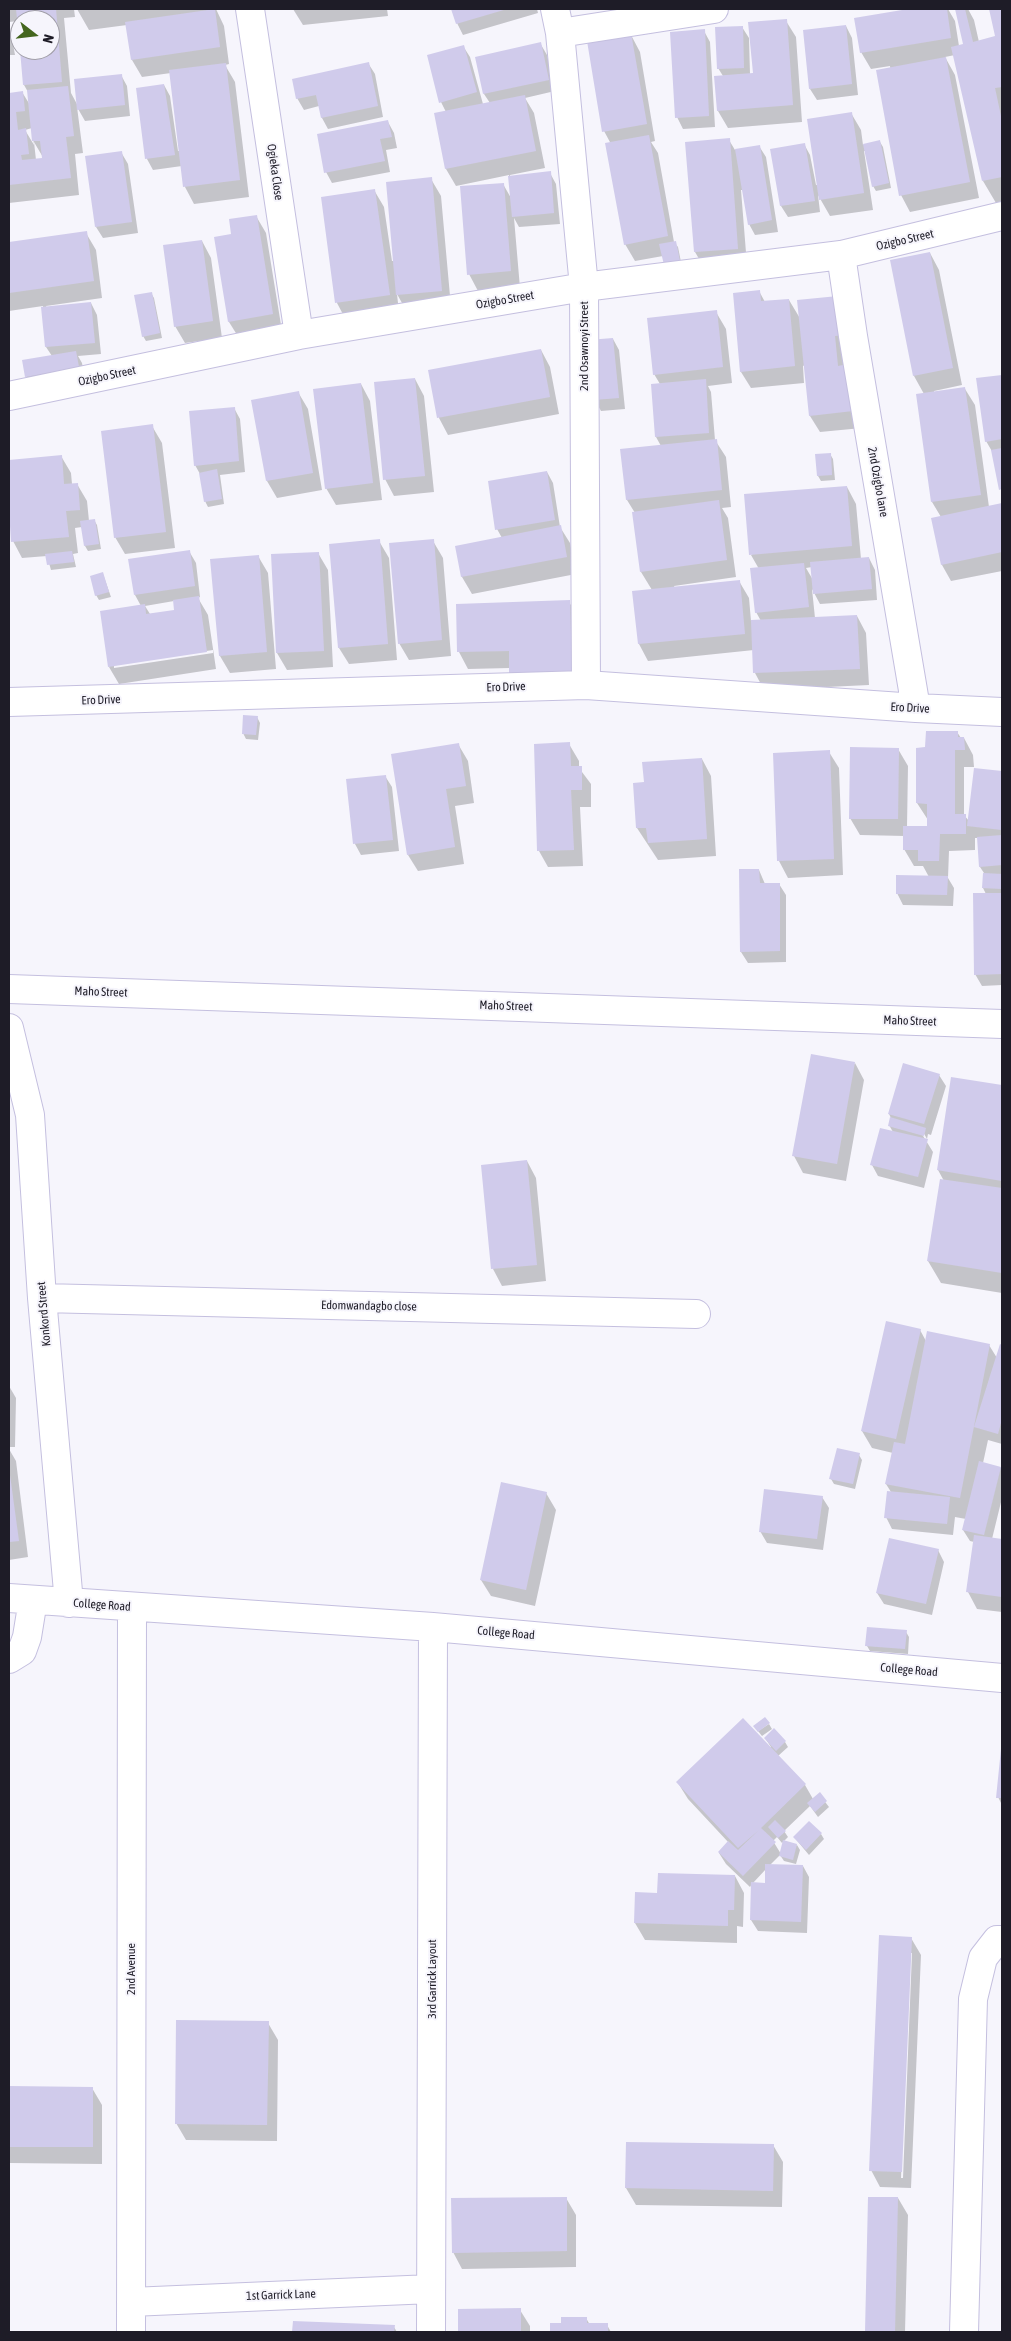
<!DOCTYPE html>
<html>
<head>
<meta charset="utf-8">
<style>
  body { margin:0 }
  #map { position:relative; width:1011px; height:2341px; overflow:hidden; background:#f6f5fc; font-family:"Asap Condensed",sans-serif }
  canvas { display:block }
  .frame { position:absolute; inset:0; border:10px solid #1e1c27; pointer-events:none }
  .north { position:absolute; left:10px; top:10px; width:50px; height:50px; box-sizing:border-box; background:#f6f5fc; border:1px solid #a09ea7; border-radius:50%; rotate:106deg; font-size:14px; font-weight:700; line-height:20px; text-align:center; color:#1e1c27 }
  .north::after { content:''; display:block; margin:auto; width:18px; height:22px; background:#44661e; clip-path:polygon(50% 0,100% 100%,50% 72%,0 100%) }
</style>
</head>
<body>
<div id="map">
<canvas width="1011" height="2341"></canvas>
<div class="frame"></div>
<div class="north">N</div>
</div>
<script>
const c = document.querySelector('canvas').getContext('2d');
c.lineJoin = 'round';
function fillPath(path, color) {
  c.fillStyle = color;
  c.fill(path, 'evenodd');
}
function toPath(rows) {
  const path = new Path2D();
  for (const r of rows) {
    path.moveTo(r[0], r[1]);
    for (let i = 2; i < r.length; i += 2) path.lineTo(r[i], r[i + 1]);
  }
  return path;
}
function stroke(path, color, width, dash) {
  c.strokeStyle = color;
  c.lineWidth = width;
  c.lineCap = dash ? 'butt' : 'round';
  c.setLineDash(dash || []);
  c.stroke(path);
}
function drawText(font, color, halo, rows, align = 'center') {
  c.font = font + ' "Asap Condensed",sans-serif';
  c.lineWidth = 4;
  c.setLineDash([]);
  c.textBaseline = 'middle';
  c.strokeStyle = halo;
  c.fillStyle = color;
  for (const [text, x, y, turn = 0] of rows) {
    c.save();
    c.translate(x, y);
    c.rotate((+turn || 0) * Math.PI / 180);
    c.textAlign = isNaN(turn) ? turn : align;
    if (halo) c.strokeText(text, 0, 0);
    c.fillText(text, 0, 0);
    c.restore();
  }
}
const shadow = toPath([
  [9,9,74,9,75,17,64,18,71,93,78,106,121,75,127,86,130,116,85,121,77,107,83,153,75,154,79,195,9,203,9,94,22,92,30,105,28,92,24,85,21,50,50,50,50,20,20,20,20,37,19,21,9,22,15,55,9,55],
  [32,128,34,145,25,130],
  [34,142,44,159,36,160],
  [77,9,216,9,224,26,229,64,225,65,235,82,249,197,194,204,185,187,182,166,153,170,147,159,164,85,170,96,178,151,180,151,171,73,142,77,132,60,127,25,89,30],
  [293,9,387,9,388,16,303,25],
  [453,9,537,9,538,13,463,35,457,23],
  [915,9,948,9,955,21,959,46,964,45,956,9,968,9,974,20,979,42,997,37,990,9,1002,9,1002,201,996,203,983,181,955,55,945,57,955,75,979,198,910,212,901,195,890,66,871,69,861,52,856,19],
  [786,21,796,37,802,122,728,128,718,111,723,76,718,68,742,27,749,38,750,74,754,74],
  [846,26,852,38,858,95,817,100,810,89],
  [704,31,710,42,715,127,683,129,677,117],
  [631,35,640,52,655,141,651,142,658,153,674,242,678,247,682,267,663,256,635,261,625,244,611,144,604,131],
  [540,43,547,55,555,91,525,98,534,113,545,168,510,175,510,177,550,173,556,184,560,224,519,227,514,218,520,288,478,291,469,274,503,184,511,198,509,175,456,186,446,169,446,112,441,102,463,46,470,57,483,104,490,103,484,94,477,58],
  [368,63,375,74,383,117,328,129,322,118,319,106,304,110,297,98],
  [851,113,861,130,863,145,880,142,883,147,891,188,876,191,873,186,866,151,864,151,873,210,830,216,818,195,820,212,788,217,781,206,771,150,804,144,810,155,816,185,818,185],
  [388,122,394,133,397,148,386,150,390,172,332,183,326,172],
  [729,140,735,150,759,146,766,157,778,232,755,235,749,224,743,190,741,190,747,265,705,269,695,252,686,143],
  [121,152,128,164,138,233,103,238,96,227],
  [431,179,441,196,451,307,407,312,397,294,399,312,346,320,337,303,322,198,374,190,384,207,392,261,394,261],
  [256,216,266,233,282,331,239,338,229,322,232,235],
  [86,233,96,250,102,298,46,306,47,308,91,303,97,315,101,354,78,356,82,363,85,379,33,387,26,376,52,356,46,347,43,306,9,311,9,243],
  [202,241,211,258,222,338,185,343,175,326],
  [930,253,939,270,962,385,934,391,934,393,965,389,975,405,989,507,1002,504,1002,571,951,581,942,565,941,517,932,502,924,394,914,376,891,261],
  [759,291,765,302,789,300,801,320,838,297,862,428,820,432,810,416,805,365,803,366,804,383,751,388,741,372],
  [151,293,154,298,162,338,146,341,143,336],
  [716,312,726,329,732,383,708,386,711,392,715,440,726,457,731,507,722,508,728,518,736,577,674,586,675,588,739,581,749,598,751,621,761,621,756,612,759,569,751,555,847,487,856,504,861,559,869,558,875,570,877,600,820,604,812,589,815,618,857,616,866,633,869,685,764,690,755,673,754,650,648,661,639,644,634,592,652,590,641,572,635,513,627,500,622,451,661,446,656,437,660,384,654,374],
  [812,567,813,580,806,568],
  [613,339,619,350,625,409,601,411,595,400],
  [541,350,550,367,559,414,448,435,439,418,430,371],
  [1002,376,1002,493,993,453,986,441,978,379],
  [415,379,424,396,434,492,394,496,385,479],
  [361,384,370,401,382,500,336,505,326,488],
  [298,392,308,409,322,490,277,498,267,481,253,401],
  [234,408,240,419,245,472,220,475,224,504,208,507,205,501,200,474,195,465],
  [152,426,162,443,175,548,125,554,115,537],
  [830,454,833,459,835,480,821,481,818,476,816,455],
  [61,456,71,473,72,484,77,484,87,501,89,521,94,520,97,525,101,549,88,551,85,546,82,527,75,528,78,553,73,554,76,567,51,570,47,556,22,558,13,541,9,495,9,461],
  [547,472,553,483,560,527,570,543,576,574,472,594,462,577,456,547,502,538,497,529],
  [379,541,389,558,397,660,349,664,339,648],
  [433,541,443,558,451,656,409,660,399,643],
  [189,551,196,563,200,597,198,598,208,615,216,669,119,684,109,667,141,606,135,595,130,560],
  [174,601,175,611,150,614,145,606],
  [213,650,213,653,114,668,114,665],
  [318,553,328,570,333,667,287,670,277,653,272,555],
  [258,556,268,573,276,669,230,673,220,656],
  [103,574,111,597,99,600,96,595],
  [569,602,579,618,581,688,520,690,510,673,510,668,468,669,459,652,457,605],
  [257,717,260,723,258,740,246,739,243,733],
  [957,732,961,738,964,738,973,755,974,767,964,767,964,815,969,821,975,769,1002,772,1002,985,982,986,975,974,986,894,983,888,984,873,980,867,978,838,975,838,975,850,949,851,948,878,954,888,953,906,903,905,897,893,929,877,923,866,914,866,904,849,905,836,860,835,850,818,898,749,908,766,907,827,928,827,928,820,917,803,917,749,927,749],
  [458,744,468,761,474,803,455,806,464,864,418,871,408,855],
  [569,744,579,761,579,768,591,784,591,807,580,807,583,866,548,867,539,851],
  [829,752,839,768,843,875,788,878,779,861],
  [702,759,711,776,716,856,658,860,637,828,645,783],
  [385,776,392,787,399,851,361,855,355,844,348,781],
  [759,870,765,884,779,884,786,895,786,962,748,963,741,952],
  [855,1063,864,1080,846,1181,803,1173,794,1156],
  [939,1075,946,1086,931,1135,928,1134,927,1139,922,1130,920,1131,933,1152,924,1188,878,1176,872,1165,893,1132,889,1125,891,1118,889,1114],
  [953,1079,1002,1086,1002,1293,941,1283,928,1261,944,1181,938,1170],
  [527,1161,536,1178,546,1281,502,1286,493,1269],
  [920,1330,926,1341,989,1345,997,1358,1000,1346,1002,1347,1002,1444,988,1440,983,1463,1001,1468,1002,1471,1002,1498,992,1539,1002,1540,1002,1612,977,1609,968,1592,974,1542,970,1541,963,1530,966,1519,955,1517,953,1535,892,1529,886,1517,891,1492,886,1484,893,1453,872,1448,862,1431],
  [9,1386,16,1398,15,1447,9,1447],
  [9,1449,16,1461,28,1557,9,1560],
  [859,1455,862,1460,855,1489,834,1484,831,1479],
  [546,1493,556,1510,535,1606,491,1596,481,1580],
  [822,1497,829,1508,823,1550,767,1543,760,1531],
  [938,1550,944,1562,932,1615,884,1604,877,1593],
  [906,1632,909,1637,908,1654,870,1651,867,1646],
  [769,1724,772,1729,762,1736,758,1731],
  [765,1738,785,1742,788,1747,778,1756,805,1785,813,1799,819,1794,829,1807,818,1817,810,1806,784,1831,788,1837,782,1843,777,1837,773,1841,781,1854,797,1845,800,1850,796,1864,784,1861,780,1855,770,1865,803,1866,809,1877,807,1933,758,1931,751,1920,752,1884,750,1887,726,1864,719,1853,729,1843,688,1799,678,1783,771,1747],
  [766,1869,766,1884,753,1883],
  [1002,1748,1002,1805,998,1797],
  [821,1834,824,1839,809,1855,794,1837],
  [735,1876,744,1893,743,1927,737,1926,737,1943,645,1940,635,1923,636,1894,658,1895],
  [911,1938,921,1955,911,2188,880,2187,871,2170],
  [910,1953,912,1953,903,2178,901,2178],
  [268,2023,278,2040,277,2141,186,2140,176,2123],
  [9,2088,92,2088,102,2105,102,2164,9,2163],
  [773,2145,783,2162,782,2207,636,2205,626,2188],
  [566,2198,576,2215,576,2267,462,2269,453,2252],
  [870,2198,898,2198,908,2215,905,2332,866,2332],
  [460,2310,520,2310,530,2326,530,2332,459,2332],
  [586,2318,590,2325,607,2325,611,2332,552,2332,552,2325,562,2325],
  [294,2322,394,2327,397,2332,293,2332]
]);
const building = toPath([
  [16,9,56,9,62,82,23,85,20,50,50,50,50,20,20,20,19,36],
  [215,9,220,47,131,60,125,22],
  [451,9,507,9,456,24],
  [908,9,947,9,951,38,860,53,854,18],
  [955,9,965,9,973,42,995,36,989,9,1002,9,1002,87,995,88,1002,121,1002,177,982,181,951,47,963,44],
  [787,19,793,105,717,111,714,76,753,73,748,22],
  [846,25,852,84,809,89,803,30],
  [743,26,744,68,717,69,715,27],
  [705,29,709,116,675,118,670,32],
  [631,33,647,124,602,132,587,41],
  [541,42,549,80,483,94,475,57],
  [464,45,477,92,439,103,427,55],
  [946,57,970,182,899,196,876,70],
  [369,62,378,106,321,118,316,95,296,99,292,79],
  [226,63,240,180,183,187,169,70],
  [122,74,125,105,77,110,74,79],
  [164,84,175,155,145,159,136,88],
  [68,86,74,136,66,137,71,178,9,185,9,93,23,91,25,111,16,112,18,130,26,128,29,154,21,155,22,160,42,158,40,141,32,141,27,90],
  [525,95,536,151,445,169,434,113],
  [852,112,864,193,819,200,807,119],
  [388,120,392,137,380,139,385,161,324,173,317,134],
  [649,135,668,236,624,245,605,143],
  [730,138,738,249,694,252,685,142],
  [880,140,889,183,872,187,863,144],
  [805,143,815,201,780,206,770,149],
  [760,145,772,220,748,225,735,149],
  [122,151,132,222,95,227,85,156],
  [551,171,554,213,512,217,508,176],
  [432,177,442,291,396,295,386,182],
  [504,183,511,271,467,275,460,186],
  [375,189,390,295,335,303,321,197],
  [257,215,273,314,228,322,214,237,231,234,229,219],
  [87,231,94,281,9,293,9,242],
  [202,240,213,321,174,327,163,245],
  [676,241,680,261,664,265,659,244],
  [930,252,953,368,913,376,890,260],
  [760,290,761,301,789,299,795,366,740,372,733,293],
  [152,292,160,333,142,337,134,295],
  [838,296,843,335,835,336,838,366,849,364,853,411,809,416,797,300],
  [91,302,95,343,45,347,41,307],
  [717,310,723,367,653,375,647,318],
  [613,338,619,398,593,400,588,340],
  [541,349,550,397,437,418,428,370],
  [76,351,79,367,25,377,22,360],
  [1002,375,1002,439,985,442,976,378],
  [415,378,425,476,383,480,374,382],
  [706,379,709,433,655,437,651,384],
  [361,383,373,483,325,489,313,389],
  [965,387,981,495,931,502,916,394],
  [299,391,313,473,266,481,251,400],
  [235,407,239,461,194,466,189,411],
  [153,424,166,532,114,538,101,431],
  [717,439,722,490,626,500,620,449],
  [1002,448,1002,489,999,490,991,450],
  [831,453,832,475,817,476,815,454],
  [62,455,64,484,78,483,80,510,66,511,69,537,11,542,9,510,9,460],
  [217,469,222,499,204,502,199,473],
  [547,471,555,520,495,530,488,481],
  [847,486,852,546,749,555,744,494],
  [719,500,727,560,640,572,632,512],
  [1002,503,1002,552,941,565,931,518],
  [95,519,99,544,84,546,80,521],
  [561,525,567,557,461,577,455,546],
  [380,539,388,644,338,648,329,544],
  [434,539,442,640,398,644,389,543],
  [190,550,195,586,134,595,128,559],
  [72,551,74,562,47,565,45,554],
  [319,552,324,651,276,653,271,554],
  [259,555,267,652,219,656,210,559],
  [869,557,872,589,813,594,810,562],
  [804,563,809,607,755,613,750,568],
  [103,572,109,592,95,596,90,576],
  [740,580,745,634,638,644,632,591],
  [199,596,207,652,108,667,100,611,145,604,146,614,174,610,173,600],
  [570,600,572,671,509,673,509,651,457,652,456,604],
  [857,615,860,669,753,673,751,620],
  [243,715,258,716,256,735,242,734],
  [926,731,958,731,958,737,964,737,965,750,955,750,955,814,966,814,966,834,940,834,939,861,918,861,918,850,903,850,903,826,927,826,927,804,916,803,916,748,925,747],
  [570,742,571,766,582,766,582,790,571,790,574,850,537,851,534,744],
  [459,743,466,786,446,789,455,847,407,855,391,754],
  [850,747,899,748,898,819,849,819],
  [830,750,834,859,777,861,773,753],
  [702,758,707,839,648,843,646,828,636,828,633,783,644,782,642,762],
  [974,768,1002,771,1002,830,967,826],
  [386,775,393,840,353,844,346,779],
  [1002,835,1002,865,979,867,977,837],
  [739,869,759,869,760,883,780,883,780,951,740,952],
  [983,873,1002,874,1002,889,982,888],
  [896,875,948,876,947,895,896,894],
  [973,893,1002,893,1002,974,974,975],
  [811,1054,855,1062,837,1164,792,1156],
  [903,1063,940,1074,924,1124,888,1114],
  [951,1077,1002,1085,1002,1181,937,1170],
  [890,1117,926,1128,924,1136,888,1126],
  [880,1128,928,1139,918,1177,870,1165],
  [527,1160,537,1265,491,1269,481,1165],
  [940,1179,1002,1188,1002,1273,927,1261],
  [886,1321,921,1329,896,1439,861,1431],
  [927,1331,990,1344,960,1498,885,1484,894,1442,905,1444],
  [1000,1344,1002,1345,1002,1419,998,1434,974,1427],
  [837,1448,860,1453,853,1484,829,1479],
  [979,1461,1001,1467,984,1535,962,1530],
  [9,1468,19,1541,9,1542],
  [501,1482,547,1492,526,1590,480,1580],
  [764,1489,823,1496,817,1539,759,1532],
  [887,1491,950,1497,947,1524,884,1518],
  [974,1535,1002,1539,1002,1597,966,1592],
  [889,1538,939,1549,926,1604,876,1593],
  [867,1627,907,1630,905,1649,865,1646],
  [765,1717,770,1723,758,1732,753,1726],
  [743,1718,806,1784,761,1828,776,1842,743,1876,718,1852,728,1841,738,1850,759,1830,738,1848,676,1782],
  [774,1728,786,1741,776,1751,764,1738],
  [1001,1749,1002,1749,1002,1798,996,1798],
  [820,1792,827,1801,815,1812,807,1803],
  [775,1820,786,1831,778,1838,768,1827],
  [809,1821,822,1833,806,1850,793,1837],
  [783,1840,797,1844,793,1860,779,1856],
  [765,1864,803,1865,801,1922,750,1920,751,1882,765,1883],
  [658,1873,735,1875,734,1910,728,1910,728,1926,634,1923,635,1892,657,1893],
  [879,1935,912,1937,902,2172,869,2171],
  [176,2020,269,2021,267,2125,175,2124],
  [9,2086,93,2087,93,2147,9,2147],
  [626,2142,774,2144,773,2191,625,2188],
  [567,2197,567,2251,452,2253,451,2198],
  [868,2197,898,2197,895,2332,865,2332],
  [521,2308,521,2332,458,2332,458,2309],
  [561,2317,587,2317,587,2323,608,2323,608,2332,550,2332,550,2323,561,2323],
  [293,2321,395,2325,394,2332,292,2332]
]);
const minor = toPath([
  [250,9,299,335],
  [555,9,560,33,584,287,586,685],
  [560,33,714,9],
  [841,255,853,336,916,708],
  [9,396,299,335,584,287,841,255,1002,216],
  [9,702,586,685,916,708,1002,712],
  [9,989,1002,1024],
  [9,1028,30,1115,42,1298,69,1603],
  [42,1298,696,1314],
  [9,1598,433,1627,1002,1678],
  [9,1659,22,1651,27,1637,33,1600],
  [131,2302,431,2289],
  [131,2332,132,1607],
  [431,2332,433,1627],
  [964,2332,973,1999,983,1958,997,1940,1002,1940]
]);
const streetNames = [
  ["Ogieka Close",275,172,82],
  ["Ozigbo Street",905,240,-13],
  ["Ozigbo Street",505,300,-10],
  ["2nd Osawnoyi Street",584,346,-90],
  ["Ozigbo Street",107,376,-12],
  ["2nd Ozigbo lane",878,482,80],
  ["Ero Drive",506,687,-2],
  ["Ero Drive",101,700,-2],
  ["Ero Drive",910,708,3],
  ["Maho Street",101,992,2],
  ["Maho Street",506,1006,2],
  ["Maho Street",910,1021,2],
  ["Edomwandagbo close",369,1306,1],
  ["Konkord Street",44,1314,-95],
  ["College Road",102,1605,4],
  ["College Road",506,1633,5],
  ["College Road",909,1670,5],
  ["2nd Avenue",131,1969,-90],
  ["3rd Garrick Layout",432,1979,-90],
  ["1st Garrick Lane",281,2295,-2]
];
fillPath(shadow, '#0003');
fillPath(building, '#d0cbeb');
stroke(minor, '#c4bfdf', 30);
stroke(minor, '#fff', 28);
drawText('12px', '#1e1c27', '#f6f5fc', streetNames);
</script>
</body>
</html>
